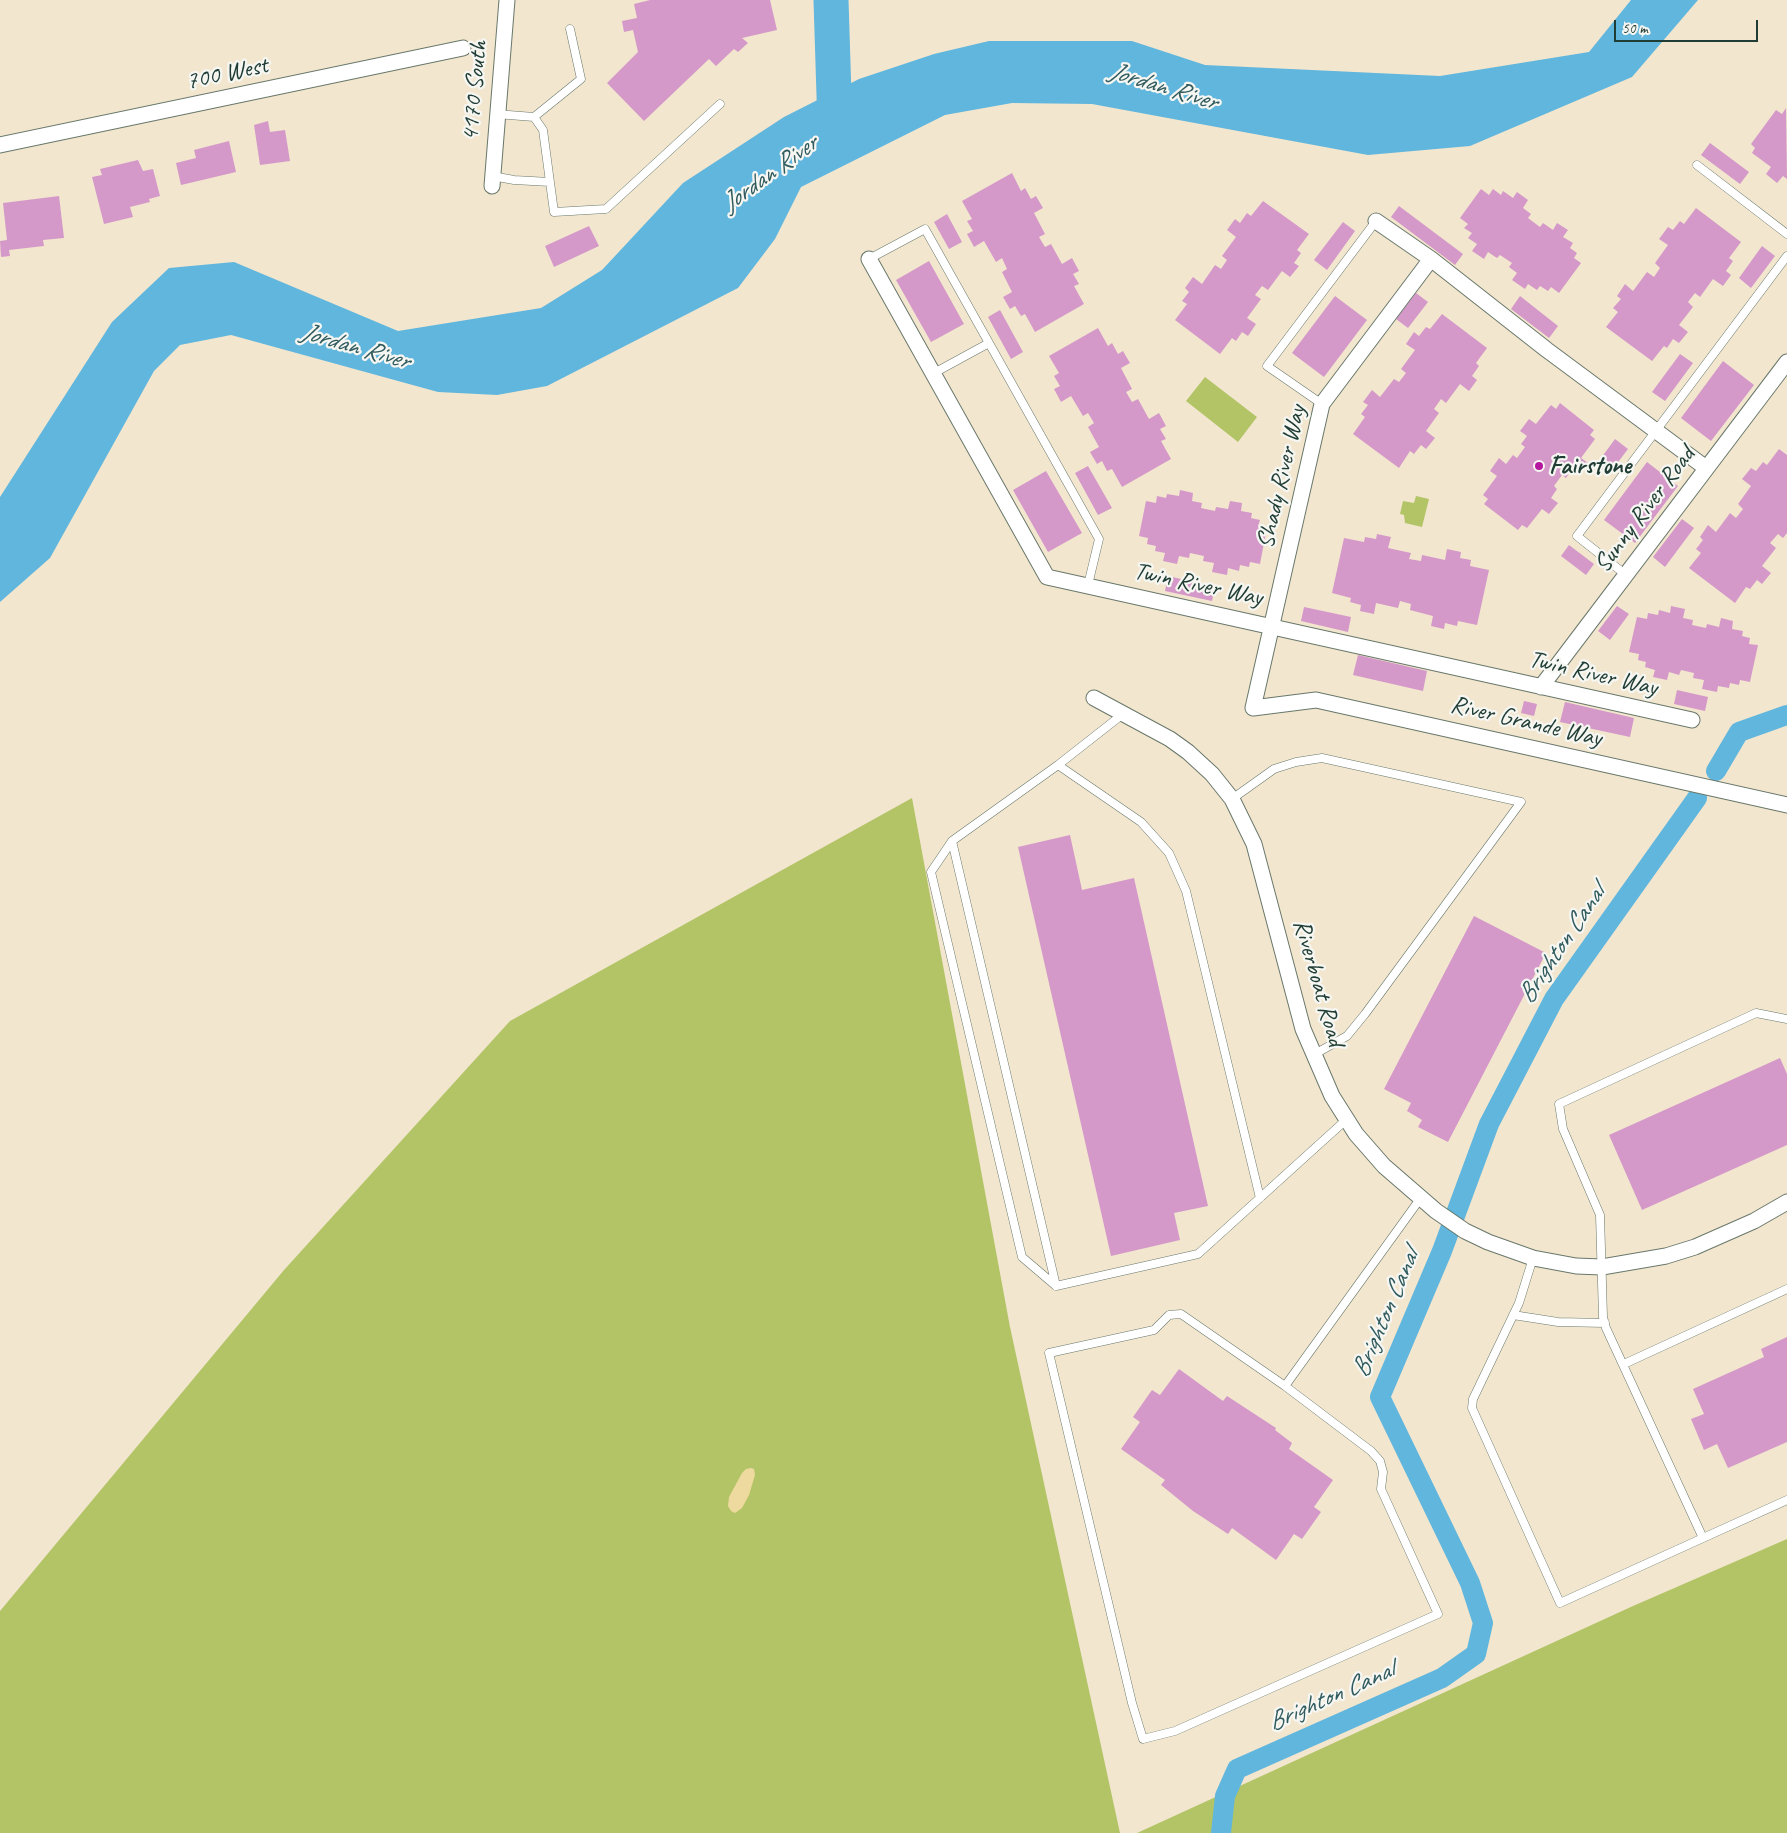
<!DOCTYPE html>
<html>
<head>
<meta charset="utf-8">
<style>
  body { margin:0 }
  #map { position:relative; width:1787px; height:1833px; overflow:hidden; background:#f2e6cf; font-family:Caveat,sans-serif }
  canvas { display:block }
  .scale { position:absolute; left:1614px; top:20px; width:144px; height:22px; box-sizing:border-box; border:2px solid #1f3d34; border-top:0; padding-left:6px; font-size:15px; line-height:18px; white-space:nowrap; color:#1f3d34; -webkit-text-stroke:4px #f6f6f2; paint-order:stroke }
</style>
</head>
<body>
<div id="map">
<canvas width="1787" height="1833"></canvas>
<div class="scale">50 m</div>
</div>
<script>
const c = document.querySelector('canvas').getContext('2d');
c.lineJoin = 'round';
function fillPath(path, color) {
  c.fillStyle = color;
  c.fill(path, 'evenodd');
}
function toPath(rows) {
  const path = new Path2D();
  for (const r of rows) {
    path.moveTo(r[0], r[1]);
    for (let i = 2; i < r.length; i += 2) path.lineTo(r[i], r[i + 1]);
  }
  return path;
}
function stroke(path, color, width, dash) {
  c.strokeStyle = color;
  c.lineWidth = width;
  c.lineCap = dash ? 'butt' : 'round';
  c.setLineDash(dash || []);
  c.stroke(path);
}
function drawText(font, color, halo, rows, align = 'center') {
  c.font = font + ' Caveat,sans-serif';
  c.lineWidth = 4.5;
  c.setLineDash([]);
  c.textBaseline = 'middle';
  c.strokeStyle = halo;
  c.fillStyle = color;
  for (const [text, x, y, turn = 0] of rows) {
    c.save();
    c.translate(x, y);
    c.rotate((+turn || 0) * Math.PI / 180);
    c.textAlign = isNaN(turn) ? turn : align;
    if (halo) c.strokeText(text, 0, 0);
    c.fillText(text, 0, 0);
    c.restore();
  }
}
const green = toPath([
  [1205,377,1257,417,1238,442,1186,401],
  [1416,496,1429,499,1422,527,1405,523,1404,515,1400,514,1403,501,1414,503],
  [912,798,1010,1327,1120,1833,0,1833,0,1611,284,1270,510,1021],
  [1787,1539,1787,1833,1137,1833,1633,1606]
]);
const sand = toPath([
  [751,1468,754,1469,755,1475,749,1495,742,1508,735,1513,731,1511,728,1506,729,1497,742,1473,746,1469]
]);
const water = toPath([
  [1631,0,1698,0,1632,77,1470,146,1368,155,1092,104,1012,103,945,115,801,187,775,239,738,288,547,386,497,395,438,392,231,335,180,345,154,371,50,558,0,602,0,497,112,322,169,268,234,262,398,331,541,308,602,270,683,183,784,117,859,79,934,54,989,41,1132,41,1205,65,1440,76,1589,52]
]);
const canal = toPath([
  [1716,771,1739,732,1787,715],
  [1221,1833,1225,1796,1237,1769,1442,1678,1476,1654,1483,1623,1470,1583,1380,1397,1442,1251,1489,1124,1554,999,1697,798]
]);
const river = toPath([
  [831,0,835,127]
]);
const building = toPath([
  [650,0,770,0,777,30,742,38,748,43,738,52,734,49,716,66,709,59,644,121,607,83,638,52,633,30,624,32,622,21,637,18,634,4],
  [1786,108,1787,179,1783,176,1777,183,1766,174,1771,167,1752,153,1755,148,1751,144,1776,110,1782,114],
  [268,121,270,132,285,130,290,161,260,165,254,125],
  [229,141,236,172,181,185,176,163,196,158,194,150],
  [1710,143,1749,172,1740,184,1701,155],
  [138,160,143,171,153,169,160,196,149,199,150,202,130,207,133,217,104,224,92,177,102,175,100,169],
  [1012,173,1021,191,1025,188,1031,199,1036,196,1043,208,1034,213,1045,234,1039,237,1045,247,1051,244,1062,264,1072,258,1079,271,1073,274,1079,284,1074,286,1084,304,1035,332,1025,314,1021,316,1015,306,1010,309,1003,297,1012,292,1002,272,1007,269,1002,258,996,262,984,241,974,247,967,234,973,231,967,221,972,219,962,201],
  [1481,189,1489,195,1493,189,1501,195,1503,191,1513,198,1517,192,1528,200,1523,208,1531,214,1528,218,1540,227,1543,223,1553,230,1557,223,1568,230,1563,237,1573,243,1570,248,1577,253,1574,258,1581,263,1559,293,1551,287,1548,291,1540,286,1537,290,1528,284,1525,289,1512,280,1517,273,1509,267,1512,263,1500,255,1497,258,1488,252,1484,259,1472,251,1477,244,1468,238,1472,233,1464,228,1468,224,1460,218],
  [59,196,64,238,43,240,44,246,9,250,10,256,1,257,0,241,7,240,3,203],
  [1263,201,1309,234,1297,250,1301,253,1294,263,1299,266,1290,277,1282,271,1268,290,1262,286,1255,295,1261,299,1247,318,1256,324,1248,336,1242,332,1236,341,1232,338,1220,354,1175,320,1187,304,1182,301,1189,292,1185,288,1193,277,1202,284,1215,265,1221,269,1227,260,1222,256,1236,237,1227,230,1235,219,1240,223,1247,213,1251,216],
  [1399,206,1463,254,1455,265,1391,217],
  [1696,208,1741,242,1729,258,1733,261,1726,271,1731,275,1723,286,1713,279,1700,297,1695,293,1688,302,1693,307,1679,325,1688,332,1679,343,1673,339,1667,348,1664,346,1652,361,1606,327,1618,312,1613,308,1621,299,1617,296,1625,284,1633,291,1647,272,1654,277,1660,268,1655,263,1668,245,1659,239,1668,227,1673,230,1680,221,1684,224],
  [947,214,962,242,949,249,934,222],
  [1343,222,1355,231,1327,270,1314,260],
  [589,226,599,246,554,267,545,246],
  [1762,246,1775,256,1751,288,1739,278],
  [929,261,964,324,931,342,896,280],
  [1416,293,1428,302,1408,328,1396,319],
  [1335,296,1367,320,1324,377,1292,353],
  [1520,296,1558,326,1549,338,1511,309],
  [1000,310,1023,352,1011,359,988,317],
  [1442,314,1487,348,1476,363,1479,366,1472,376,1477,380,1469,391,1460,384,1446,403,1441,399,1434,409,1439,413,1426,431,1435,438,1426,449,1421,445,1414,454,1410,451,1399,468,1353,434,1365,417,1361,414,1368,405,1363,402,1372,390,1380,397,1394,379,1399,382,1406,373,1401,369,1415,350,1406,344,1414,332,1419,336,1426,327,1430,329],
  [1098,328,1108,346,1112,343,1118,354,1123,351,1130,363,1121,368,1132,389,1126,392,1132,402,1138,399,1149,419,1159,413,1166,426,1160,429,1166,439,1161,441,1171,459,1122,487,1112,469,1107,471,1102,461,1097,464,1090,452,1099,447,1088,427,1094,423,1088,413,1083,416,1071,396,1061,402,1054,389,1060,386,1054,376,1059,373,1049,356],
  [1680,354,1693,363,1665,401,1652,392],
  [1723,361,1754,385,1711,441,1681,418],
  [1560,403,1594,430,1590,435,1595,439,1581,458,1588,463,1579,474,1572,469,1566,478,1562,475,1554,486,1557,489,1551,498,1558,503,1549,514,1542,509,1527,528,1522,525,1518,530,1484,504,1488,499,1483,495,1497,476,1490,471,1499,458,1506,464,1513,455,1517,458,1525,447,1521,444,1527,436,1520,431,1529,419,1536,424,1551,405,1556,409],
  [1615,439,1628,449,1609,474,1596,465],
  [1779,449,1787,455,1787,533,1783,538,1778,534,1770,543,1776,548,1762,566,1771,573,1762,584,1757,580,1750,589,1746,587,1735,603,1689,568,1701,553,1696,549,1703,540,1700,537,1708,525,1716,532,1730,513,1736,518,1743,509,1738,504,1751,486,1742,479,1751,468,1756,471,1763,462,1767,465],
  [1647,462,1678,486,1635,543,1604,520],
  [1088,466,1112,508,1098,515,1075,473],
  [1046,471,1082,533,1048,552,1013,490],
  [1180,490,1193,493,1192,501,1202,503,1201,508,1215,511,1216,507,1228,509,1230,501,1242,503,1241,511,1252,513,1251,518,1260,520,1258,526,1267,527,1260,564,1250,562,1249,567,1240,565,1239,571,1228,568,1227,575,1212,572,1214,563,1203,561,1204,556,1190,553,1189,558,1179,556,1177,564,1163,561,1165,553,1155,551,1156,546,1147,544,1148,538,1139,536,1146,501,1156,503,1157,496,1166,498,1167,494,1179,496],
  [1682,519,1694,528,1665,567,1653,557],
  [1377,534,1391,537,1388,548,1411,553,1409,559,1421,561,1422,555,1445,560,1447,549,1461,552,1460,558,1471,560,1470,566,1489,570,1477,625,1458,621,1457,626,1445,623,1444,629,1431,626,1433,616,1410,610,1411,604,1400,601,1398,608,1376,603,1374,614,1360,611,1361,605,1350,602,1351,598,1332,593,1344,538,1364,542,1365,537,1376,539],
  [1569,545,1594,564,1586,575,1561,556],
  [1168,576,1215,587,1212,601,1165,591],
  [1617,606,1629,614,1610,640,1598,631],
  [1671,606,1685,609,1683,618,1693,620,1692,625,1706,628,1707,624,1719,627,1721,618,1733,621,1732,629,1743,631,1742,636,1750,638,1749,644,1758,645,1750,682,1740,680,1739,685,1730,683,1729,688,1718,686,1717,692,1702,689,1704,680,1693,678,1694,673,1681,670,1679,675,1669,672,1667,680,1653,677,1655,670,1645,667,1646,662,1638,660,1639,654,1629,652,1637,617,1647,619,1648,613,1658,615,1659,610,1670,613],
  [1304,607,1351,617,1348,632,1301,621],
  [1358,655,1427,671,1423,691,1353,675],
  [1677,690,1708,697,1705,711,1674,704],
  [1524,701,1537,704,1534,716,1521,713],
  [1565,702,1634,718,1630,737,1560,722],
  [1070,835,1082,890,1134,878,1208,1206,1174,1213,1180,1240,1111,1256,1018,847],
  [1474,916,1546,953,1448,1142,1418,1127,1422,1120,1407,1111,1411,1103,1384,1089],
  [1780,1058,1787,1074,1787,1145,1642,1210,1609,1135],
  [1787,1337,1787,1442,1728,1468,1717,1444,1704,1450,1691,1419,1704,1414,1693,1389,1764,1357,1761,1349],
  [1179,1369,1223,1401,1227,1396,1276,1428,1275,1430,1292,1443,1289,1449,1333,1480,1314,1507,1321,1512,1302,1539,1294,1534,1276,1560,1232,1528,1228,1534,1193,1511,1161,1485,1165,1480,1121,1449,1140,1422,1133,1417,1152,1390,1160,1395]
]);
const lane = toPath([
  [496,114,534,117,581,79,570,29],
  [534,117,543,130,554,212,606,209,720,104],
  [1697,165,1787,234],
  [492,176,514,180,550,182],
  [869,259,925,229,1099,539,1088,585],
  [934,373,989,343],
  [1322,404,1267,366,1376,221],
  [1626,575,1577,536,1787,256],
  [1123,714,1058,765,952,841,1056,1286,1198,1254,1347,1119],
  [1058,765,1141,822,1169,853,1186,891,1260,1198],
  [1232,799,1274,769,1296,762,1322,758,1521,802,1365,1014,1347,1036,1313,1055],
  [952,841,931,872,1022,1257,1056,1286],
  [1533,1258,1519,1303,1473,1399,1472,1408,1560,1603,1703,1538,1606,1328,1603,1317,1600,1215,1563,1129,1559,1104,1756,1013,1787,1019],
  [1513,1315,1558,1322,1605,1323],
  [1624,1364,1787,1289],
  [1285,1386,1181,1314,1169,1315,1154,1330,1049,1353,1132,1703,1143,1739,1175,1731,1438,1614,1381,1489,1383,1472,1380,1461,1371,1451,1285,1386,1420,1199],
  [1703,1538,1787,1500]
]);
const street = toPath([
  [0,145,463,48],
  [492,186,507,0],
  [1376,221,1431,259,1547,350,1706,468],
  [869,259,1047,577,1692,720],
  [1431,259,1322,404,1253,708,1316,700,1787,805],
  [1541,687,1787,362],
  [1094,698,1170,739,1188,752,1212,774,1232,799,1254,844,1303,1029,1332,1096,1356,1134,1384,1166,1436,1211,1465,1231,1488,1242,1533,1258,1576,1266,1602,1267,1666,1256,1695,1247,1754,1221,1787,1202]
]);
const markers = [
  [1539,466,5,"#b5179e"]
];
const streetNames = [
  ["700 West",227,74,-12],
  ["4170 South",475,91,-85],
  ["Shady River Way",1282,477,-77],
  ["Sunny River Road",1645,510,-53],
  ["Twin River Way",1198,585,12],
  ["Twin River Way",1593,674,13],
  ["River Grande Way",1526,722,13],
  ["Riverboat Road",1318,983,74]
];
const poiNames = [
  ["Fairstone",1549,466]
];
const waterNames = [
  ["Jordan River",1163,87,17],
  ["Jordan River",770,174,-36],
  ["Jordan River",355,347,16],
  ["Brighton Canal",1562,945,-56],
  ["Brighton Canal",1386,1314,-67],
  ["Brighton Canal",1331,1697,-24]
];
fillPath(green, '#b3c467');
fillPath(sand, '#eeda9e');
fillPath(water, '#61b6dd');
stroke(canal, '#61b6dd', 20);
stroke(river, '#61b6dd', 35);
fillPath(building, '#d499c8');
stroke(lane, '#69786a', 9);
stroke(street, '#69786a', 17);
stroke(lane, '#fff', 8);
stroke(street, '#fff', 15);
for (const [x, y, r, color] of markers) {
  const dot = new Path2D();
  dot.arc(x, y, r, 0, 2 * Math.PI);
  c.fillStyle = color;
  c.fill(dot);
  stroke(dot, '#f6f6f2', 2);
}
drawText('25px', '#1f3d34', '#f6f6f2', streetNames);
drawText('bold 25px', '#1f3d34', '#f6f6f2', poiNames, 'left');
drawText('italic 26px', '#305b5e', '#f6f6f2', waterNames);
</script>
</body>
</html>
